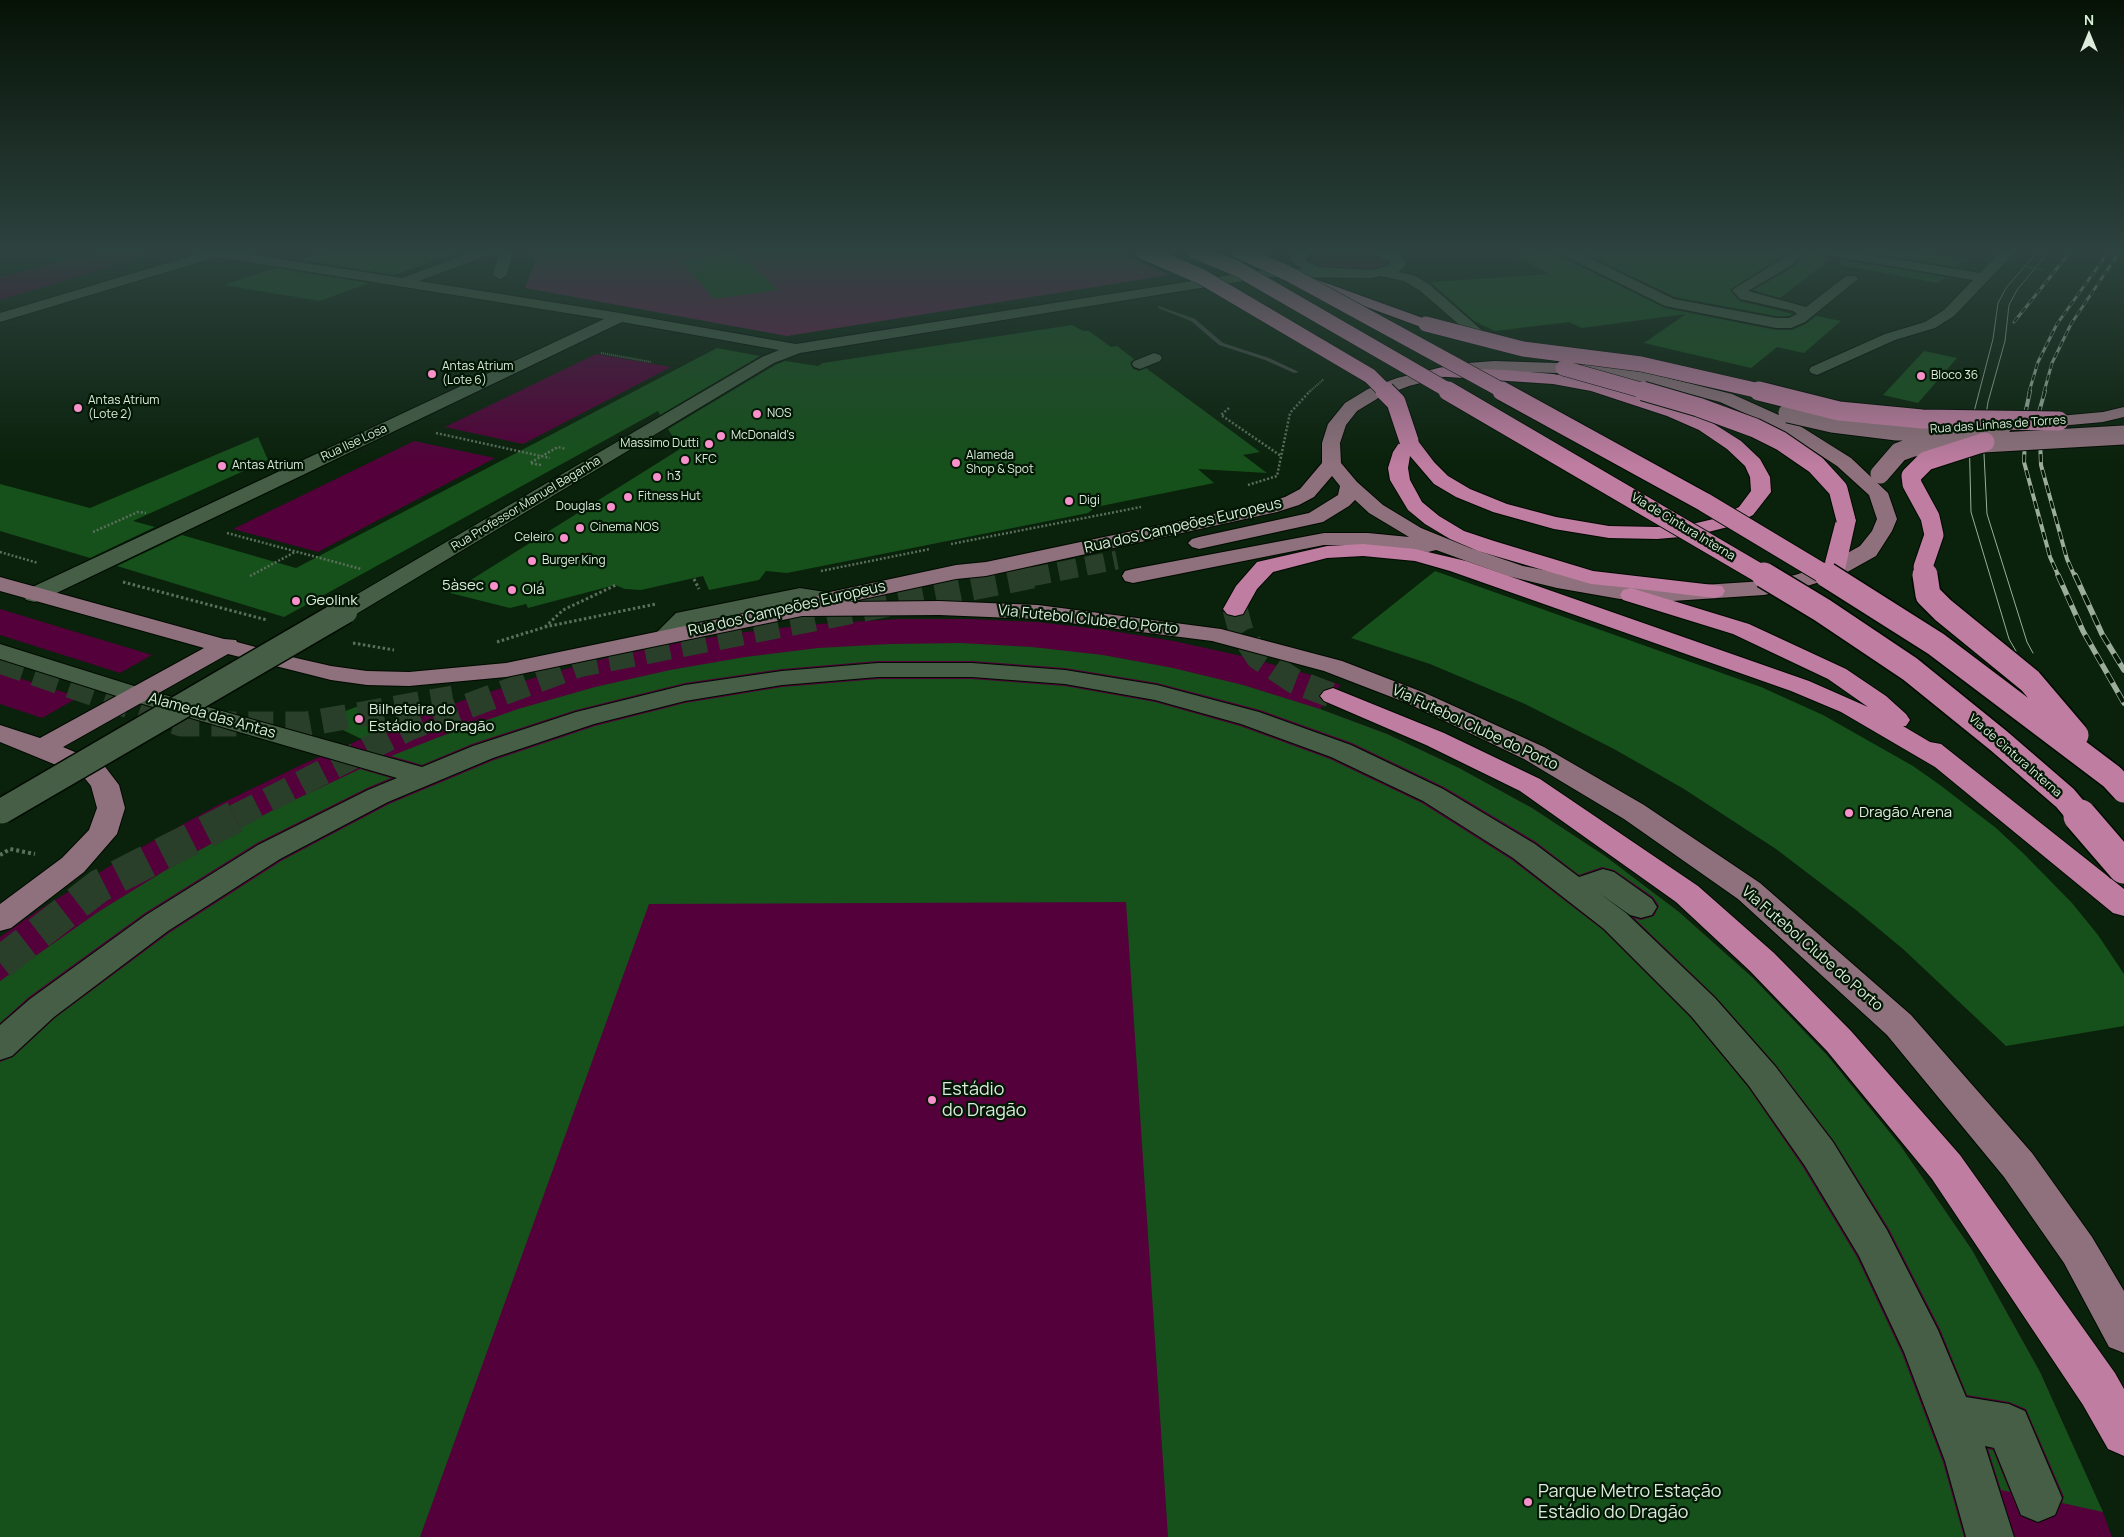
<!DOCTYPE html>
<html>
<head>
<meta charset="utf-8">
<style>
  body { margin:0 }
  #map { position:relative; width:2124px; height:1537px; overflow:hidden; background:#0a210b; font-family:Manrope,sans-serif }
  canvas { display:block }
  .north { position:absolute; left:2064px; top:10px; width:50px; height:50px; -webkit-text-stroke:4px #021704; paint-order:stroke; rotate:0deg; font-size:14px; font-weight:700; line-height:20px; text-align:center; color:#dcebdc }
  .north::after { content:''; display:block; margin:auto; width:18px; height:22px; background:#dcebdc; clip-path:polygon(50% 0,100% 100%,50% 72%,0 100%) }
</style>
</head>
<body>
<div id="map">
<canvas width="2124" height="1537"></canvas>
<div class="north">N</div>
</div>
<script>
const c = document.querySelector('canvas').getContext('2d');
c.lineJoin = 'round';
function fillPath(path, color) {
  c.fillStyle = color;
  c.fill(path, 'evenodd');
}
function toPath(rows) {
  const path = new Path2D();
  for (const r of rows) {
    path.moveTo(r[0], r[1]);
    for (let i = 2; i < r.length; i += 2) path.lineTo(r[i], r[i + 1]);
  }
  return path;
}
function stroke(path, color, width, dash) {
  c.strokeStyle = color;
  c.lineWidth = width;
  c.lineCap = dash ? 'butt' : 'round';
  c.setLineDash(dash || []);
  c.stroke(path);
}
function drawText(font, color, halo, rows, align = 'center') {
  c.font = font + ' Manrope,sans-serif';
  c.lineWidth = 4.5;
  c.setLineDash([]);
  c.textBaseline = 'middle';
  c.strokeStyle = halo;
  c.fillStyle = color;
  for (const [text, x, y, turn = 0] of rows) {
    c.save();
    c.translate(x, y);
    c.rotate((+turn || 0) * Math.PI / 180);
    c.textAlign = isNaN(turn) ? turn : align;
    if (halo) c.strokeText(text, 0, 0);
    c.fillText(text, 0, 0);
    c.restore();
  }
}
const green = toPath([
  [113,251,139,251,143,252,143,255,120,264,0,300,0,277,53,263],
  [1325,251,1361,251,1374,253,1389,260,1390,264,1378,271,1329,269,1320,267,1310,259,1312,256],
  [596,354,671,367,523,444,445,427],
  [414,441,495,458,318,552,233,529],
  [0,609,152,655,120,673,0,635],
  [899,619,968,619,1037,622,1106,630,1174,641,1242,656,1311,675,1341,685,1320,709,1387,734,1459,768,1532,808,1605,856,1679,912,1753,978,1827,1055,1900,1145,1972,1250,2040,1372,2104,1515,2112,1537,0,1537,0,937,39,910,131,853,218,805,303,764,385,729,464,700,540,676,614,656,687,641,759,630,830,623],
  [0,672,79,697,42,718,0,704]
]);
const forest = toPath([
  [531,251,1117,251,1170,275,787,336,525,288,534,265]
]);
const stream = toPath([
  [1158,306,1195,319,1223,343,1269,358,1299,372,1294,373,1265,360,1219,345,1191,321,1158,308,1158,306]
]);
const building = toPath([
  [329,251,450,251,451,255,394,275,300,260],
  [729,251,738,251,778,290,714,299,681,261],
  [1523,251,1557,251,1560,256,1665,308,1776,330,1792,330,1806,324,1816,316,1841,321,1804,353,1777,347,1751,368,1644,343,1686,314,1582,328,1569,322,1495,331,1474,321,1430,282,1549,274,1516,256,1530,255],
  [1578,251,1790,251,1730,290,1740,301,1793,314,1789,316,1776,316,1675,297],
  [1808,251,1818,251,1821,256,1832,258,1780,298,1753,290,1793,267],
  [1855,251,1911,251,1964,260,1956,267],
  [1840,259,1945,277,1938,283,1840,265],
  [275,268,369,283,320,301,224,285],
  [1072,325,1083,331,1089,331,1111,347,1117,346,1134,359,1130,363,1133,369,1139,371,1146,368,1260,452,1243,455,1267,473,1198,469,1214,483,1096,507,1088,513,787,573,766,571,759,580,709,590,703,576,641,590,625,589,615,585,528,608,526,604,510,608,450,593,680,449,668,429,775,365,785,361,818,366,823,363],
  [717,348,760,356,660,415,658,411,284,617,117,566,182,535,296,568],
  [1924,351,1957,358,1918,403,1883,395],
  [258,437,268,460,133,521,155,527,90,558,0,531,0,484,90,508],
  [1435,571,1761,687,1823,715,1913,766,1940,785,1996,828,2024,854,2072,903,2098,935,2124,974,2124,1026,2006,1046,1903,949,1856,910,1776,849,1684,789,1614,749,1525,704,1430,664,1351,638],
  [961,643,1032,647,1103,655,1173,668,1243,685,1320,709,1387,734,1459,768,1532,808,1605,856,1679,912,1753,978,1827,1055,1900,1145,1972,1250,2040,1372,2103,1512,2062,1503,2064,1497,2026,1409,2009,1402,1967,1395,1940,1329,1889,1229,1834,1141,1776,1065,1716,997,1634,918,1641,920,1654,916,1659,906,1653,897,1614,870,1602,867,1579,875,1536,842,1444,787,1352,743,1260,710,1157,683,1065,668,972,661,878,661,782,669,685,683,576,710,472,744,422,765,391,756,439,737,518,709,595,687,670,670,745,657,818,648,890,644],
  [878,679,972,679,1065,686,1155,702,1240,726,1330,759,1422,803,1512,860,1603,930,1690,1017,1748,1087,1803,1167,1857,1257,1902,1353,1943,1462,1964,1537,1168,1537,1126,902,649,904,420,1537,0,1537,0,1062,13,1057,55,1018,169,933,281,861,389,804,494,760,595,726,685,703,782,687],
  [386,704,376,746,322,720,356,707],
  [360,769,391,778,367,788,257,843,145,913,29,997,0,1023,0,981,98,912,187,857,273,810],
  [1988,1449,1993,1450,2010,1492,2001,1490]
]);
const majorTunnelFar2 = toPath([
  [1031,577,1117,560]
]);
const majorTunnelFar1 = toPath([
  [0,661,181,724,306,724,453,698],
  [235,817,409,728,578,665,1038,575]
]);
const majorTunnel = toPath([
  [0,963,99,886,237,816]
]);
const highwayTunnel = toPath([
  [1235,609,1241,631,1258,657,1294,681,1333,696]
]);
const pathFar3 = toPath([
  [2027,267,2044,270],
  [601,353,651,362],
  [1309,392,1324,379]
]);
const pathFar2 = toPath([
  [1229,408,1221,415,1281,456],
  [436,433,550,458],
  [541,465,530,463,558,447,566,449],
  [1248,485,1277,476,1290,413,1310,391],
  [93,532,138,512,146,513],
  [227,533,361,569],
  [951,544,1141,507],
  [0,552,38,563],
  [821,571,930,549],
  [250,576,295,552]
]);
const pathFar1 = toPath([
  [694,579,699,589],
  [123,582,267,620],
  [545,627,563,610,616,585],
  [497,642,545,627,656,604],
  [353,643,394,650]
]);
const path = toPath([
  [0,855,10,849,35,854]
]);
const minor = toPath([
  [199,251,228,251,402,278,475,251,492,251,491,254,419,281,620,313,796,344,1268,269,1302,269,1292,262,1291,257,1298,251,1312,251,1305,260,1319,267,1372,270,1388,266,1391,262,1373,254,1372,251,1389,251,1399,254,1405,261,1405,266,1398,272,1413,275,1429,284,1483,331,1480,334,1470,334,1419,290,1404,281,1380,276,1372,278,1268,277,800,353,774,363,353,616,345,618,337,616,333,611,337,606,762,357,779,350,622,322,42,600,34,602,26,600,23,595,26,590,604,319,217,257,0,322,0,313,201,253,199,251],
  [499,251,513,251,507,275,500,279,493,275,499,251],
  [1559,251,1575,251,1674,299,1776,318,1789,318,1797,314,1793,311,1740,299,1732,290,1782,259,1792,251,1806,251,1792,265,1748,291,1806,307,1846,276,1856,276,1858,279,1805,322,1791,328,1776,328,1665,306,1561,254,1559,251],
  [1820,251,1846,251,1980,273,2002,251,2016,251,1954,316,1935,328,1895,340,1817,375,1811,373,1809,370,1811,367,1885,334,1925,322,1944,310,1973,280,1826,255,1821,254,1820,251],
  [1154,353,1160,355,1162,358,1160,361,1140,369,1134,367,1132,364,1134,361,1154,353],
  [800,588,838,594,841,599,838,604,830,606,800,602,692,623,673,641,665,643,657,641,653,636,676,613,800,588],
  [0,644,147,690,422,767,473,746,576,712,685,685,782,671,878,663,972,663,1065,670,1157,685,1259,712,1351,745,1443,789,1535,844,1579,877,1603,869,1614,872,1652,899,1657,907,1652,915,1641,918,1630,915,1599,893,1626,913,1715,998,1775,1066,1833,1142,1887,1230,1938,1330,1966,1397,2009,1404,2025,1411,2062,1498,2055,1515,2038,1522,2021,1515,1994,1448,1985,1446,2014,1537,1966,1537,1945,1461,1904,1352,1859,1256,1805,1166,1749,1086,1691,1016,1604,929,1513,858,1423,801,1331,757,1241,724,1155,700,1065,684,972,677,878,677,782,685,685,701,594,724,493,758,388,802,280,859,168,931,54,1017,12,1056,0,1060,0,1025,30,999,146,915,258,845,368,790,397,778,129,700,0,659,0,644]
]);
const major = toPath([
  [1494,361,1588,364,1648,373,1732,394,1792,421,1851,458,1888,493,1897,519,1892,531,1876,556,1842,575,1807,586,1764,595,1657,602,1620,599,1557,588,1508,576,1436,550,1428,552,1368,545,1324,545,1133,583,1125,581,1122,576,1125,571,1133,569,1324,533,1368,533,1409,537,1369,513,1355,500,1349,506,1323,522,1199,549,1192,547,1188,543,1192,539,1199,537,1309,513,1338,495,1340,486,1332,476,1314,497,1299,505,1277,512,986,576,956,579,849,602,939,601,1038,605,1221,629,1342,661,1425,693,1544,747,1644,805,1760,883,1911,1015,2032,1153,2092,1237,2124,1291,2124,1353,2109,1347,2064,1263,2004,1177,1887,1035,1738,899,1624,819,1524,759,1407,703,1324,671,1212,641,1038,619,939,615,802,616,506,677,409,686,367,685,331,680,228,654,63,747,103,764,119,785,125,808,117,834,84,872,11,928,0,931,0,904,62,858,89,830,97,808,91,786,83,776,0,742,0,725,40,738,204,648,0,591,0,577,224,639,236,640,237,642,296,658,331,666,367,671,409,672,506,663,796,603,830,592,956,565,986,562,1265,503,1285,497,1300,489,1322,463,1322,443,1328,424,1345,403,1368,389,1397,378,1455,364,1494,361],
  [1494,371,1588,374,1647,383,1720,402,1780,429,1837,466,1869,495,1877,519,1872,531,1860,546,1826,565,1795,575,1764,581,1657,588,1620,585,1523,566,1470,548,1421,528,1383,505,1357,482,1341,463,1340,443,1346,425,1357,411,1380,397,1409,386,1455,374,1494,371],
  [2124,407,2124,417,2103,422,2059,426,2053,425,2050,421,2053,417,2059,416,2103,412,2124,407]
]);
const highway = toPath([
  [1301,274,1431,321,1434,324,1431,327,1426,329,1421,327,1296,281,1294,278,1296,275,1301,274],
  [1439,368,1506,370,1553,374,1594,381,1679,408,1711,422,1741,441,1760,459,1770,477,1771,492,1753,515,1732,526,1692,536,1657,539,1609,538,1554,529,1493,512,1456,497,1434,484,1410,456,1408,468,1410,480,1422,502,1439,516,1464,531,1494,541,1593,571,1722,586,1725,591,1722,596,1714,598,1631,588,1749,624,1846,669,1886,696,1906,714,1910,720,1906,726,1903,726,1930,742,1941,744,2124,889,2124,916,2113,913,1935,767,1841,712,1791,691,1450,571,1415,561,1363,556,1327,558,1273,572,1257,589,1243,614,1235,616,1227,614,1223,609,1236,586,1257,562,1327,546,1363,544,1415,549,1466,561,1809,681,1868,707,1828,679,1733,634,1623,600,1620,595,1623,590,1631,588,1591,584,1478,551,1450,539,1425,524,1408,510,1390,480,1388,468,1393,452,1403,437,1409,435,1415,437,1434,462,1448,476,1470,489,1507,504,1556,517,1609,526,1657,527,1692,524,1718,518,1739,507,1751,491,1750,477,1745,466,1727,449,1699,430,1667,416,1591,391,1553,384,1433,376,1431,373,1433,370,1439,368],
  [1846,514,1853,516,1856,520,1845,570,1842,575,1834,577,1826,575,1823,570,1836,520,1839,516,1846,514],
  [1333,688,1444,733,1540,779,1698,886,1774,953,1851,1031,1960,1155,2115,1373,2124,1389,2124,1456,2108,1449,2083,1405,1932,1179,1827,1051,1750,971,1676,902,1520,791,1426,745,1324,701,1320,696,1324,691,1333,688]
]);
const tram = toPath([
  [2016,651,2009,639,1971,512,1969,431,1993,339,1998,303,2006,288,2038,251],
  [2033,653,2027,642,1987,514,1983,434,1988,402,2005,341,2009,305,2017,290,2049,251]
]);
const railFar2 = toPath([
  [2014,322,2071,251],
  [2029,392,2038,362,2057,324,2109,251],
  [2044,392,2052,363,2071,324,2120,251]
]);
const railFar1 = toPath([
  [2030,391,2026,410,2024,462,2050,557,2059,577],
  [2045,391,2039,412,2041,465,2067,559,2075,577]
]);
const rail = toPath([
  [2058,575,2083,631,2124,703],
  [2075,575,2102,634,2124,670]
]);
const minorBridge = toPath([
  [2,811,345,611]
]);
const majorBridge = toPath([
  [1788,413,1832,423,1897,431,1947,431,2002,426],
  [1880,474,1899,452,1913,447,2124,435]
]);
const highwayBridgeFar3 = toPath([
  [1142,251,1202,277,1370,376,1386,392],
  [1195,251,1238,269,1451,392],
  [1239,251,1291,275,1505,392],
  [1426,324,1523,349,1641,364,1764,392],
  [1563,368,1648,392]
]);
const highwayBridgeFar2 = toPath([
  [1385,391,1396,402,1409,441],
  [1448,391,1766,577],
  [1502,391,1704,502,1829,577],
  [1643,391,1698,407,1755,428,1781,441,1816,465,1838,489,1846,520],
  [1759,391,1839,411,1922,419,2059,421],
  [1925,577,1923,567,1934,535,1930,517,1912,484,1911,476,1926,461,1985,442]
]);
const highwayBridgeFar1 = toPath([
  [1764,575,1822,610,1910,669,1999,741,2065,798,2081,817],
  [1827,575,1936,644,2112,777,2124,790],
  [1925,575,1928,595,1943,610,2030,681,2076,735]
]);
const highwayBridge = toPath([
  [2080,816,2124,867]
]);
const markers = [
  [432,374,5,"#f890cb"],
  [1921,376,5,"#f890cb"],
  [78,408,5,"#f890cb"],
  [757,414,5,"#f890cb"],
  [721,436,5,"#f890cb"],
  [709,444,5,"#f890cb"],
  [685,460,5,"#f890cb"],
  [956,463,5,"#f890cb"],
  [222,466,5,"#f890cb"],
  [657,477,5,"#f890cb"],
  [628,497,5,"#f890cb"],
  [1069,501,5,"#f890cb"],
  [611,507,5,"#f890cb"],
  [580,528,5,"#f890cb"],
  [564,538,5,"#f890cb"],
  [532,561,5,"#f890cb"],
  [494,586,5,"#f890cb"],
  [512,590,5,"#f890cb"],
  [296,601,5,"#f890cb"],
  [359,719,5,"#f890cb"],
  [1849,813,5,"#f890cb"],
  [932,1100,5,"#f890cb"],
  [1528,1502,5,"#f890cb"]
];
const farPoinames = [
  ["Antas Atrium",442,367],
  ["(Lote 6)",442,381],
  ["Bloco 36",1931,376],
  ["Antas Atrium",88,401],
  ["(Lote 2)",88,415],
  ["NOS",767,414],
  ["McDonald's",731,436],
  ["Massimo Dutti",699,444,"right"],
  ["Alameda",966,456],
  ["Shop & Spot",966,470],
  ["KFC",695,460],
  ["Antas Atrium",232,466],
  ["h3",667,477],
  ["Fitness Hut",638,497],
  ["Digi",1079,501],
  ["Douglas",601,507,"right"],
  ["Cinema NOS",590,528],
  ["Celeiro",554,538,"right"],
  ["Burger King",542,561]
];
const farStreetnames = [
  ["Rua das Linhas de Torres",1998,425,-4],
  ["Rua Ilse Losa",354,443,-25],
  ["Rua Professor Manuel Baganha",526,504,-31],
  ["Via de Cintura Interna",1683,527,31],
  ["Via de Cintura Interna",2015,756,41]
];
const streetNames = [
  ["Rua dos Campeões Europeus",1183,526,-13],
  ["Rua dos Campeões Europeus",787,609,-13],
  ["Via Futebol Clube do Porto",1088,620,6],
  ["Alameda das Antas",212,716,16],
  ["Via Futebol Clube do Porto",1475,728,25],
  ["Via Futebol Clube do Porto",1812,949,41]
];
const poiNames = [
  ["5àsec",484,586,"right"],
  ["Olá",522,590],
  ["Geolink",306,601],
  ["Bilheteira do",369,710],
  ["Estádio do Dragão",369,727],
  ["Dragão Arena",1859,813]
];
const nearPoinames = [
  ["Estádio",942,1090],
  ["do Dragão",942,1111],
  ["Parque Metro Estação",1538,1492],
  ["Estádio do Dragão",1538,1513]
];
fillPath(green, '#54003a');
fillPath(forest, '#6d1b4f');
fillPath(stream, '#424b42');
fillPath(building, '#16501b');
stroke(majorTunnelFar2, '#2a3f2a', 19, [19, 9]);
stroke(majorTunnelFar1, '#2a3f2a', 25, [25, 12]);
stroke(majorTunnel, '#2a3f2a', 33, [33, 16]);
stroke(highwayTunnel, '#2a3f2a', 25, [25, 12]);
stroke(minor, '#000a00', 2);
stroke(major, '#000a00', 2);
stroke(highway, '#000a00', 2);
stroke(pathFar3, '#5b6f5c', 2, [1, 1]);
stroke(pathFar2, '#5b6f5c', 2.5, [2, 2]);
stroke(pathFar1, '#5b6f5c', 3, [2.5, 2.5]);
stroke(path, '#5b6f5c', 4, [3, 3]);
fillPath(minor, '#455e45');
fillPath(major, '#8e717c');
fillPath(highway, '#bf7da1');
stroke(tram, '#9cad9c', 1);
stroke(railFar2, '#9cad9c', 3);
stroke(railFar1, '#9cad9c', 4);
stroke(rail, '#9cad9c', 5.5);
stroke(railFar2, '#021704', 2, [6]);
stroke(railFar1, '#021704', 2.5, [8]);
stroke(rail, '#021704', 4, [11]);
stroke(minorBridge, '#000a00', 28, []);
stroke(majorBridge, '#000a00', 21, []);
stroke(highwayBridgeFar3, '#000a00', 16, []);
stroke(highwayBridgeFar2, '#000a00', 21, []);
stroke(highwayBridgeFar1, '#000a00', 28, []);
stroke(highwayBridge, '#000a00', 36, []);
stroke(minorBridge, '#455e45', 25);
stroke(majorBridge, '#8e717c', 19);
stroke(highwayBridgeFar3, '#bf7da1', 15);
stroke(highwayBridgeFar2, '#bf7da1', 19);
stroke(highwayBridgeFar1, '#bf7da1', 25);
stroke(highwayBridge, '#bf7da1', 33);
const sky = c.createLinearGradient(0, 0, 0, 466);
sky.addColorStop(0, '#061206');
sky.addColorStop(0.54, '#2d433f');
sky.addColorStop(1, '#2d433f00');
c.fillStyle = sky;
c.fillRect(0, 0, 2124, 466);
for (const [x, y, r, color] of markers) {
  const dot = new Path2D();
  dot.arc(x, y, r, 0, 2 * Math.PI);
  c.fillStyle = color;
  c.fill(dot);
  stroke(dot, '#021704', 2);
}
drawText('12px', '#dcebdc', '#021704', farPoinames, 'left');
drawText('12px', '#dcebdc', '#021704', farStreetnames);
drawText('15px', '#dcebdc', '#021704', streetNames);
drawText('15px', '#dcebdc', '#021704', poiNames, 'left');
drawText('18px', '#dcebdc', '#021704', nearPoinames, 'left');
</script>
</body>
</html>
